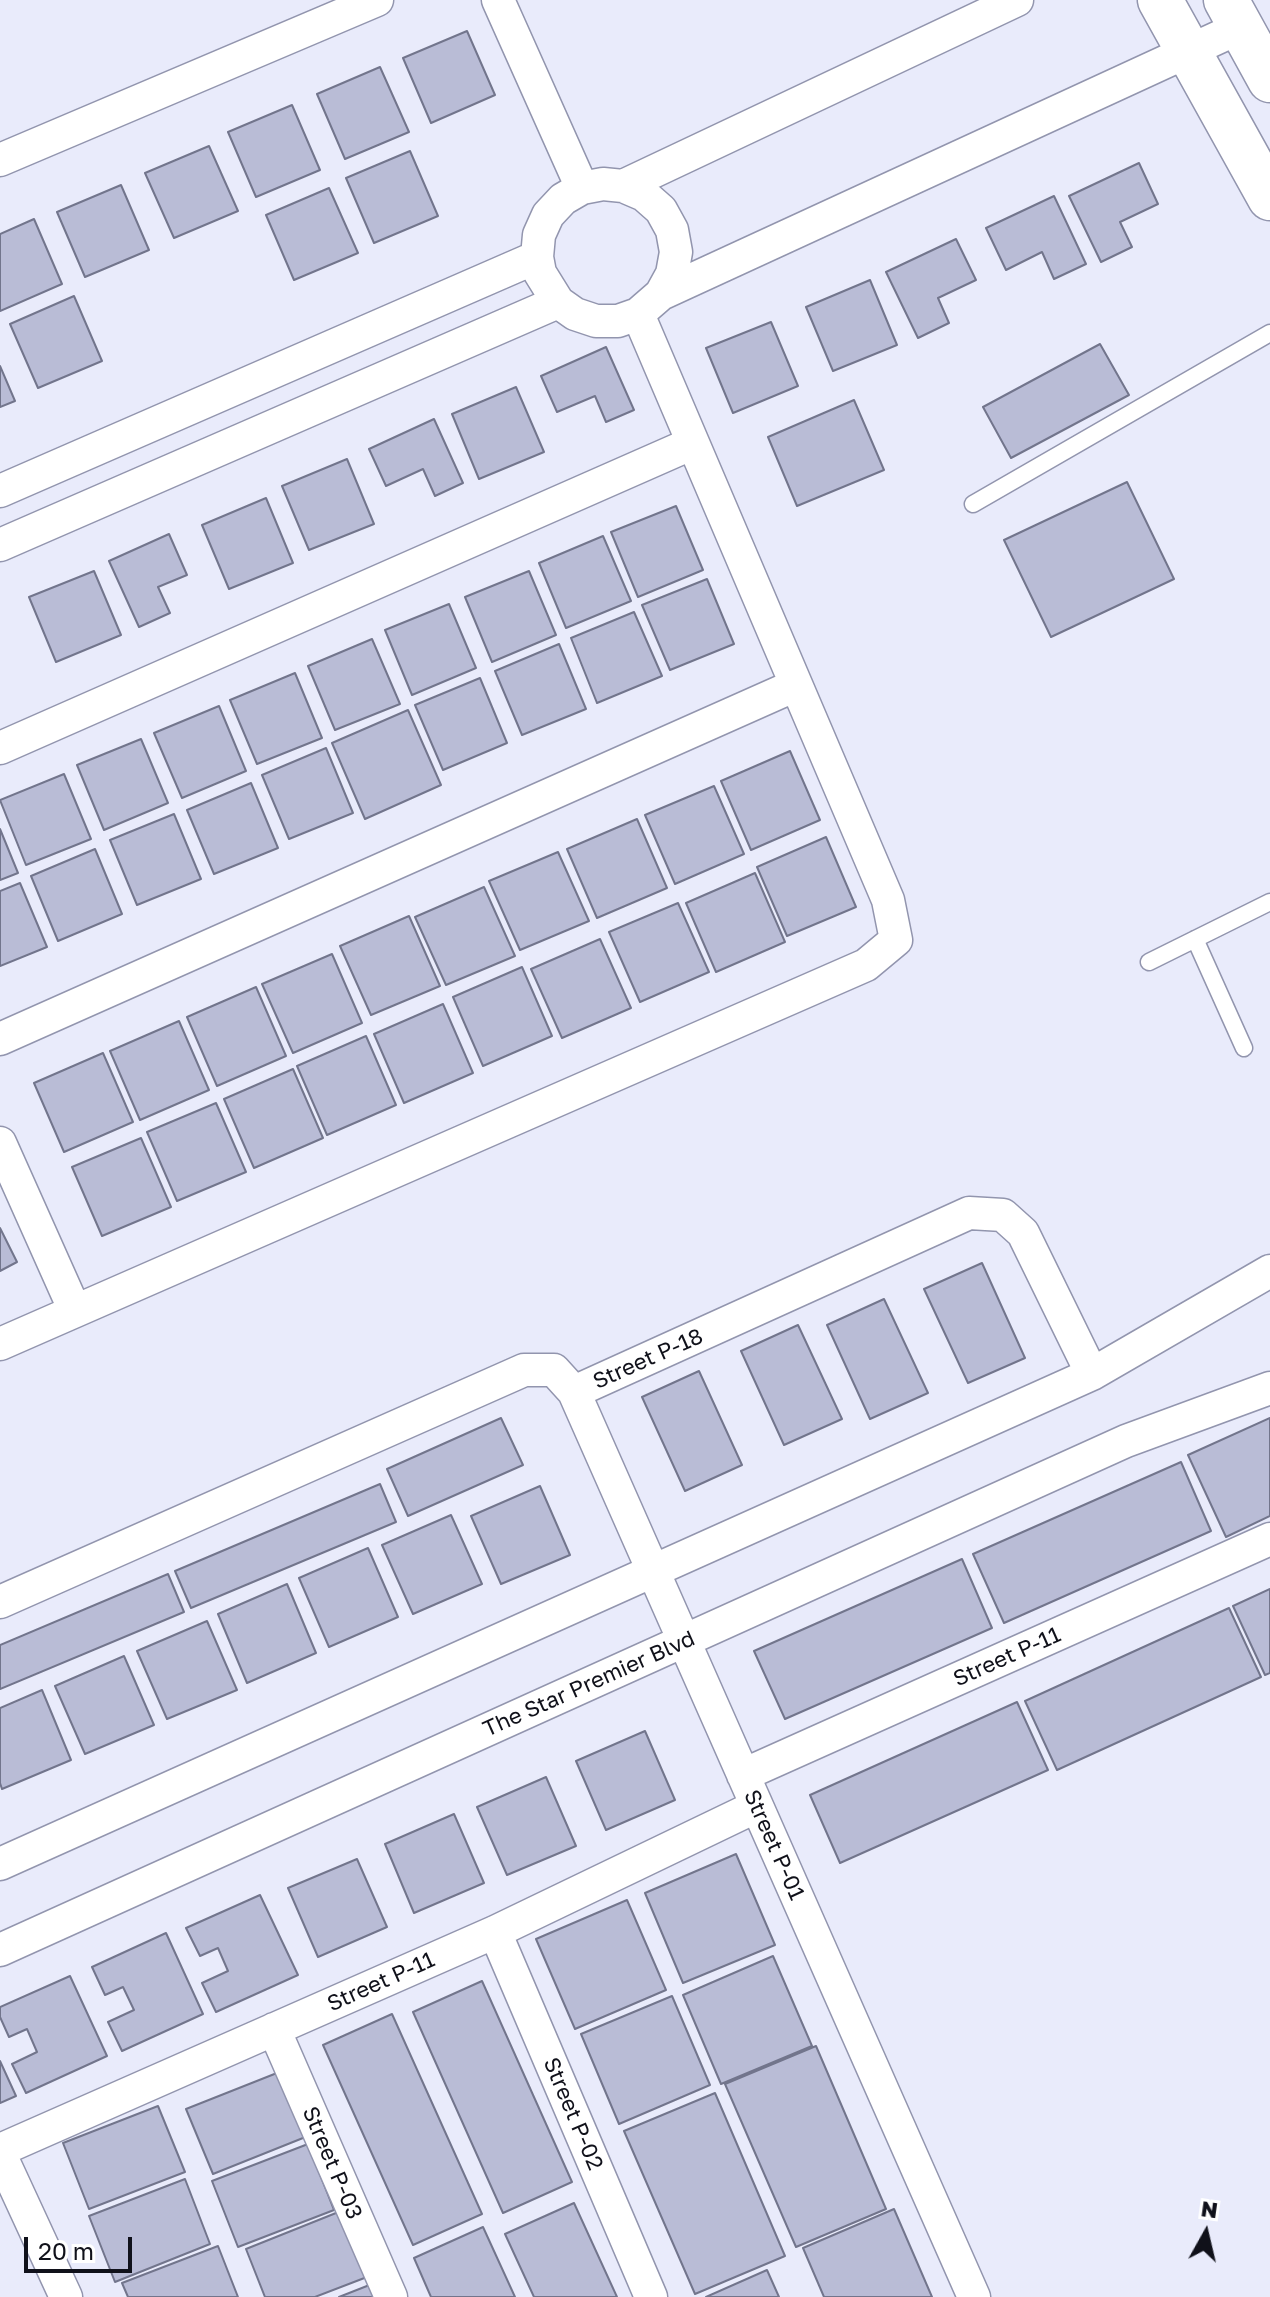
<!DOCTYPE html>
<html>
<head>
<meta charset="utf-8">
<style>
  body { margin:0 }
  #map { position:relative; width:1270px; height:2297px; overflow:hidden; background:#e9ebfb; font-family:"Golos Text",sans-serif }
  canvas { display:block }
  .north { position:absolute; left:1166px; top:2193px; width:80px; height:80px; -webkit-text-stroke:6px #fff; paint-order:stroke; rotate:8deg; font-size:22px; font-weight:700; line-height:32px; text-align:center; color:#10111a }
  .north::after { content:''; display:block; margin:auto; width:28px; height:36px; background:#10111a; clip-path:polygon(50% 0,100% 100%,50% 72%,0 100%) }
  .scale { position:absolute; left:24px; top:2237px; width:108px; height:36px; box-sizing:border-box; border:4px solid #10111a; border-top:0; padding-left:10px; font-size:24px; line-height:28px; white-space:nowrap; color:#10111a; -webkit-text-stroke:6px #fff; paint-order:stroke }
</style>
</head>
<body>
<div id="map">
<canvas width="1270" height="2297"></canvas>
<div class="north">N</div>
<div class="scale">20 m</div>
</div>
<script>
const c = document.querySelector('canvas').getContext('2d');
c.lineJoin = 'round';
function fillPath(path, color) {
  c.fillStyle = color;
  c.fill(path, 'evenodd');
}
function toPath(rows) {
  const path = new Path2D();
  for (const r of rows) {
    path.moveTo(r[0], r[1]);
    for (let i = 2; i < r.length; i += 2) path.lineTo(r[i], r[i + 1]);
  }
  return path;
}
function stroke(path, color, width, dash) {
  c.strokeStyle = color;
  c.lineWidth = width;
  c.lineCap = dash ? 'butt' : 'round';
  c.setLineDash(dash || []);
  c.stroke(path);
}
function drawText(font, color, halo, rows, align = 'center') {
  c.font = font + ' "Golos Text",sans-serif';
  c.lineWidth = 7;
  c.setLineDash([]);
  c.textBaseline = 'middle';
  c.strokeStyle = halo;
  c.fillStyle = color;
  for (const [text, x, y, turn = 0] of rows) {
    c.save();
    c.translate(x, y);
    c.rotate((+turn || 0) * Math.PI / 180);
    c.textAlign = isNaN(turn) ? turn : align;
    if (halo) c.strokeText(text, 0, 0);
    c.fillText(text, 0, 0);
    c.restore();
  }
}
const building = toPath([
  [467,31,495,95,431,123,403,58,467,31],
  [380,67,409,132,345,159,317,94,380,67],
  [292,105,320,170,256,197,228,132,292,105],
  [209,146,238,211,174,238,145,173,209,146],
  [410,151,438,216,374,243,346,178,410,151],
  [1139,163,1158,204,1120,222,1132,247,1101,262,1069,196,1139,163],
  [121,185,149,250,85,277,57,212,121,185],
  [329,188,358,253,294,280,266,215,329,188],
  [1054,196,1086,264,1054,279,1042,252,1006,270,986,228,1054,196],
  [34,219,62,284,0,311,0,234,34,219],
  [956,239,976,280,938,298,949,323,918,338,886,272,956,239],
  [870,280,897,345,833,371,806,307,870,280],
  [74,296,102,361,38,388,10,324,74,296],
  [771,322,798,386,733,413,706,348,771,322],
  [1100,344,1129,395,1011,458,983,407,1100,344],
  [606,347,634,410,606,422,595,396,557,412,541,376,606,347],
  [0,366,15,401,0,407,0,366],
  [516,387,544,452,479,479,452,414,516,387],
  [854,400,884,470,797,506,768,437,854,400],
  [434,419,463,483,435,496,423,469,386,486,369,449,434,419],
  [347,459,374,524,309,550,282,486,347,459],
  [1127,482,1174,579,1051,637,1004,540,1127,482],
  [266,498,293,563,229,589,202,525,266,498],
  [676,506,703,570,638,597,611,532,676,506],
  [169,534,187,575,158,587,170,613,139,627,109,561,169,534],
  [603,536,631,601,566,628,539,563,603,536],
  [94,571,121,635,56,662,29,597,94,571],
  [529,571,556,635,492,662,465,597,529,571],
  [707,579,734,644,670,670,642,605,707,579],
  [449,604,476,668,412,695,385,630,449,604],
  [634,612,662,676,597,703,571,638,634,612],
  [372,639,400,704,335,730,308,666,372,639],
  [559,644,586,709,522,735,495,671,559,644],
  [295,673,322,738,257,764,230,700,295,673],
  [480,678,507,743,443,770,415,705,480,678],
  [219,706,246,771,182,798,154,733,219,706],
  [408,710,441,785,365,819,332,743,408,710],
  [141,739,168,803,104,830,77,765,141,739],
  [326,748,353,813,289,839,262,775,326,748],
  [790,751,820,820,751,850,721,781,790,751],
  [64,774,91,839,26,865,0,800,64,774],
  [251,783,278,848,214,874,187,810,251,783],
  [714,786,744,854,675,884,645,815,714,786],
  [174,814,201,879,137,905,110,840,174,814],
  [637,819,667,888,597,918,567,849,637,819],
  [0,829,18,873,0,880,0,829],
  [826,837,856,907,787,936,757,867,826,837],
  [95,849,122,914,58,941,31,876,95,849],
  [558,852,589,921,520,950,489,881,558,852],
  [755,873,785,942,716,972,686,903,755,873],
  [20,883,47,947,0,966,0,891,20,883],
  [484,887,515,956,446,985,415,917,484,887],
  [678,903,709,972,640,1002,609,932,678,903],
  [409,916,440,986,371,1015,340,946,409,916],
  [600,939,631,1008,562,1038,531,969,600,939],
  [332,954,362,1023,293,1053,262,984,332,954],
  [522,967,552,1036,483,1066,453,997,522,967],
  [256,987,286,1056,217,1086,187,1017,256,987],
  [443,1004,473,1073,404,1103,374,1034,443,1004],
  [179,1021,209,1090,140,1120,110,1051,179,1021],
  [366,1036,396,1105,327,1135,297,1066,366,1036],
  [103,1053,133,1122,64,1152,34,1083,103,1053],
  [293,1069,323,1138,254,1168,224,1099,293,1069],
  [216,1103,246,1172,177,1201,147,1132,216,1103],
  [141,1138,171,1207,102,1236,72,1167,141,1138],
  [0,1228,17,1262,0,1271,0,1228],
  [982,1263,1025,1358,968,1383,924,1289,982,1263],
  [884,1299,928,1393,870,1419,827,1325,884,1299],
  [798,1325,842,1419,784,1445,741,1351,798,1325],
  [699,1371,742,1465,685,1491,642,1397,699,1371],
  [501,1418,523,1465,408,1516,387,1469,501,1418],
  [1270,1418,1270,1516,1226,1537,1188,1455,1270,1418],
  [1181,1462,1211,1531,1004,1623,973,1554,1181,1462],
  [380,1484,396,1522,191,1608,175,1571,380,1484],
  [540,1486,570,1555,501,1584,471,1516,540,1486],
  [451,1515,482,1584,413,1614,382,1545,451,1515],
  [368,1548,398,1617,329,1647,299,1578,368,1548],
  [962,1559,992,1628,785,1719,754,1651,962,1559],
  [168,1574,184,1612,0,1689,0,1645,168,1574],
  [287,1584,316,1653,247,1683,218,1614,287,1584],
  [1270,1589,1270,1673,1265,1675,1233,1606,1270,1589],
  [1229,1608,1261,1677,1057,1770,1025,1701,1229,1608],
  [207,1621,237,1690,167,1719,137,1651,207,1621],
  [124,1656,154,1725,85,1754,55,1686,124,1656],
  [42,1690,71,1760,2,1789,0,1783,0,1708,42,1690],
  [1017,1702,1048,1770,840,1863,810,1795,1017,1702],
  [645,1731,675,1800,606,1830,576,1761,645,1731],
  [546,1777,576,1846,507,1875,477,1807,546,1777],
  [454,1814,484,1883,414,1913,385,1844,454,1814],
  [736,1854,775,1945,683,1983,645,1893,736,1854],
  [357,1859,387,1927,318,1957,288,1888,357,1859],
  [260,1895,298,1975,216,2012,202,1983,228,1971,218,1948,200,1956,186,1928,260,1895],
  [627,1900,666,1990,575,2029,536,1939,627,1900],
  [166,1933,203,2014,122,2051,108,2022,134,2010,123,1987,105,1995,92,1967,166,1933],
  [773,1956,812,2046,721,2084,683,1995,773,1956],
  [70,1976,107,2056,26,2093,12,2064,37,2052,27,2029,9,2037,0,2017,0,2007,70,1976],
  [482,1981,572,2182,503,2213,413,2012,482,1981],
  [672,1996,710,2085,619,2124,581,2034,672,1996],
  [392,2014,482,2214,413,2245,323,2045,392,2014],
  [816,2046,886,2209,796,2247,725,2084,816,2046],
  [0,2061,16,2096,0,2103,0,2061],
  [282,2071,308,2136,213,2174,186,2109,282,2071],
  [715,2093,785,2256,695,2294,624,2131,715,2093],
  [158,2106,185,2172,89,2209,63,2143,158,2106],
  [308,2144,334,2210,238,2247,212,2181,308,2144],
  [185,2179,210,2244,115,2282,89,2216,185,2179],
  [574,2203,617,2297,534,2297,505,2234,574,2203],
  [894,2209,932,2297,824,2297,803,2248,894,2209],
  [341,2211,367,2277,315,2297,265,2297,246,2249,341,2211],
  [483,2227,515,2297,431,2297,414,2258,483,2227],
  [218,2246,238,2297,128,2297,122,2283,218,2246],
  [767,2270,779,2297,706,2297,767,2270],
  [372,2284,377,2297,339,2297,372,2284]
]);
const lane = toPath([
  [973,504,1270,333],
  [1195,939,1244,1048],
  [1149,962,1270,902]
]);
const street = toPath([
  [498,0,582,188],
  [0,160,377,0],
  [623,186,644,195,661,210,672,230,676,252,672,274,661,294,638,314,618,321,596,321,575,314,558,302,540,273,537,257,539,235,548,215,563,199,582,188,603,184,623,186,1017,0],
  [661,294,1241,27],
  [0,491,537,257],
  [0,545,558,302],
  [0,748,693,443],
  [0,1039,796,685],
  [0,1143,75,1311],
  [0,1344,866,965,896,940,888,900,638,314],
  [574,1392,969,1213,1003,1215,1023,1233,1092,1374],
  [0,1602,524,1370,554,1370,574,1392,974,2297],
  [743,1775,1270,1539],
  [0,1864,1092,1374,1270,1271],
  [495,1932,651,2297],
  [0,1950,1126,1441,1270,1388],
  [274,2029,391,2297],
  [0,2150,495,1932,757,1806],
  [0,2154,66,2297]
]);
const secondary = toPath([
  [1160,0,1270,198],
  [1226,0,1270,80]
]);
const streetNames = [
  ["Street P-18",648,1359,-24],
  ["Street P-11",1007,1657,-24],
  ["The Star Premier Blvd",589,1684,-24],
  ["Street P-01",774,1845,66],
  ["Street P-11",381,1982,-24],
  ["Street P-02",573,2114,67],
  ["Street P-03",332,2163,67]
];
fillPath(building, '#b9bcd6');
stroke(building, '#72758c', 2);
stroke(lane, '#9295ae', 19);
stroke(street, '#9295ae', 35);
stroke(secondary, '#9295ae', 47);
stroke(lane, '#fff', 16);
stroke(street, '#fff', 32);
stroke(secondary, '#fff', 44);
drawText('22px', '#10111a', '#fff', streetNames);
</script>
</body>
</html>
